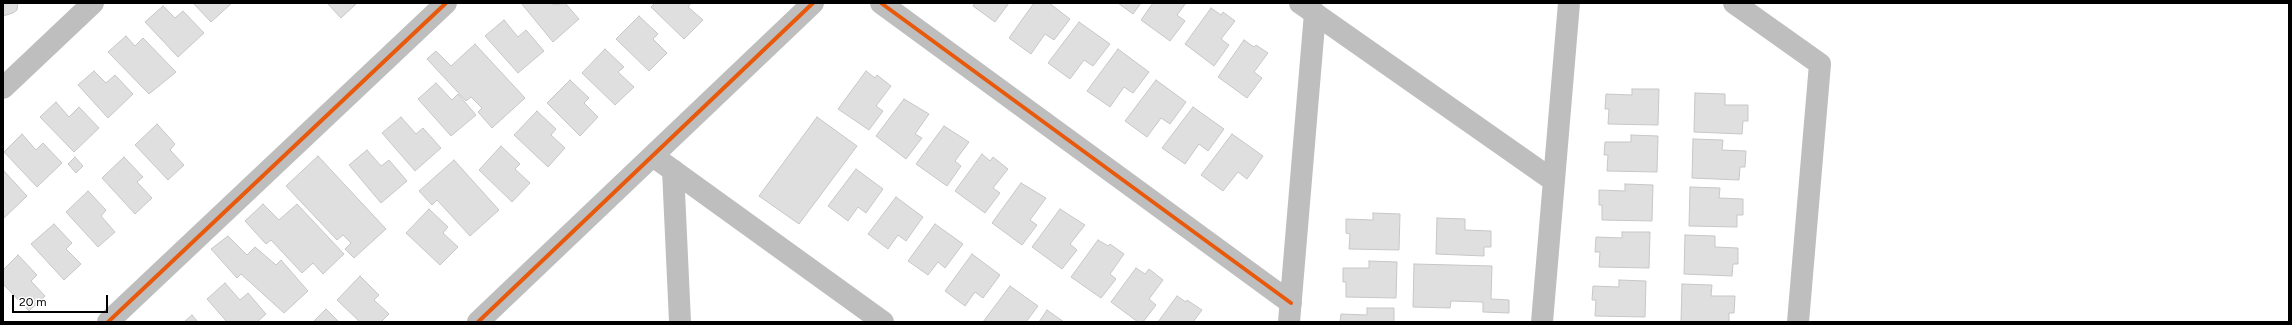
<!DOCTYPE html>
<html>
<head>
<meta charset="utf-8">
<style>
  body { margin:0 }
  #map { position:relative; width:2292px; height:325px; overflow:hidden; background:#fff; font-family:Figtree,sans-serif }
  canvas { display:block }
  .frame { position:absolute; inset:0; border:4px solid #000; pointer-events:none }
  .scale { position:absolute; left:12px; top:295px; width:96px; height:18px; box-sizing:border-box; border:2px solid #000; border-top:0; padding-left:5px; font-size:12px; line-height:14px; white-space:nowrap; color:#000; -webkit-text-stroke:3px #fff; paint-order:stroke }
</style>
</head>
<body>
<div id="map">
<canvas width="2292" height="325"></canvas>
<div class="frame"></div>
<div class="scale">20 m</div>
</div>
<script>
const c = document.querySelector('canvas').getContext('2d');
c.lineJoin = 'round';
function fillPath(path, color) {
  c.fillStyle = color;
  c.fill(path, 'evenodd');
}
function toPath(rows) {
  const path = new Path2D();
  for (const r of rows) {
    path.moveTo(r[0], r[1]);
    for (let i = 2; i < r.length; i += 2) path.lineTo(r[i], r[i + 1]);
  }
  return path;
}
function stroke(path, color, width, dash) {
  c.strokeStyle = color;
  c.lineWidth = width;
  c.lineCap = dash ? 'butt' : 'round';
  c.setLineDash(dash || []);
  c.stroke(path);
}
const building = toPath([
  [3,3,18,3,17,10,13,13,3,16,3,3],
  [193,3,232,3,211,22,193,3],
  [327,3,357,3,341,18,327,3],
  [521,3,552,3,553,5,565,3,579,19,553,42,521,3],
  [655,3,691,3,688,7,703,20,684,39,651,7,655,3],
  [975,3,1009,3,995,22,973,6,975,3],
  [1034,3,1049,3,1070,19,1054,40,1045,34,1031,54,1009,38,1034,3],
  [1118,3,1141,3,1133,14,1118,3],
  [1153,3,1186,3,1177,15,1185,21,1170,41,1141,20,1153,3],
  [163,6,175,18,183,11,204,33,178,57,145,22,163,6],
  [1211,8,1221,15,1223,12,1235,21,1221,39,1229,45,1214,66,1185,44,1211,8],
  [639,16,658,34,653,39,667,53,649,71,616,39,639,16],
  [504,20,518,37,526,30,544,51,518,73,485,36,504,20],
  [1079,22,1110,44,1093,66,1084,60,1070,79,1048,63,1079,22],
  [126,36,135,46,143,38,176,72,149,94,108,52,126,36],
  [1244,40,1254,47,1256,45,1268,53,1254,72,1262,78,1247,98,1218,77,1244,40],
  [475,44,525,98,492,128,478,112,482,108,471,97,466,101,427,59,436,51,451,66,475,44],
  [605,49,624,67,618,72,634,87,615,105,582,73,605,49],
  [1118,49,1149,72,1133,93,1124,87,1110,107,1087,91,1118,49],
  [94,71,106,83,115,75,133,94,108,118,78,85,94,71],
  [866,71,875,78,877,75,891,86,876,106,883,111,869,130,838,109,866,71],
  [570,80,589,98,584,103,598,117,580,136,547,103,570,80],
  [1156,80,1186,102,1170,124,1161,118,1147,137,1125,121,1156,80],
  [436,83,452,100,458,94,476,115,451,136,418,99,436,83],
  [1632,89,1659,89,1658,125,1608,124,1609,109,1605,109,1606,94,1632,95,1632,89],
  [1695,93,1725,94,1725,105,1748,105,1748,121,1743,121,1742,134,1694,132,1695,93],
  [904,99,929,114,915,134,922,138,906,159,876,136,904,99],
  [56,102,69,117,79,107,99,128,74,152,40,117,56,102],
  [1193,107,1224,129,1208,151,1199,144,1185,164,1162,148,1193,107],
  [537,111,556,129,551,135,565,148,548,167,514,135,537,111],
  [401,117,416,134,423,128,441,148,415,171,382,133,401,117],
  [817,117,857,146,799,224,759,196,817,117],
  [157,124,175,144,170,150,184,165,168,180,135,145,157,124],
  [944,126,969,142,955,161,961,166,947,186,916,164,944,126],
  [22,134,36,150,43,143,62,163,37,187,4,152,22,134],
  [1232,134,1263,156,1247,179,1238,172,1223,191,1201,175,1232,134],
  [1631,135,1658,136,1657,172,1607,171,1608,155,1604,155,1605,142,1631,142,1631,135],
  [1693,139,1723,140,1722,150,1746,151,1745,167,1740,167,1739,180,1692,178,1693,139],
  [501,146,520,164,515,169,530,183,512,202,479,170,501,146],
  [367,150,381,166,389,160,407,181,381,203,349,165,367,150],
  [982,154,990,161,993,157,1008,169,993,188,1000,193,985,213,955,191,982,154],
  [318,156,386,229,354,258,345,249,351,243,343,235,337,240,286,186,318,156],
  [75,157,83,166,76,173,68,164,75,157],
  [124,157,143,177,137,182,152,198,135,214,102,178,124,157],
  [454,160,499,210,470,236,437,200,432,205,419,191,454,160],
  [856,169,883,189,866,213,858,207,848,221,828,206,856,169],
  [4,171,27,196,3,219,3,172,4,171],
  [1021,183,1046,198,1030,220,1037,225,1022,245,992,223,1021,183],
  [1625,184,1653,185,1652,221,1602,220,1602,205,1599,205,1599,190,1625,191,1625,184],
  [1690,187,1720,188,1719,198,1743,199,1743,215,1737,215,1737,227,1689,226,1690,187],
  [88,191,106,210,101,216,115,232,98,247,66,212,88,191],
  [896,197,923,217,906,241,898,235,888,249,868,234,896,197],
  [263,204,279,220,297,204,344,254,323,274,313,263,302,273,271,240,266,244,245,221,263,204],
  [429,209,448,227,443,233,458,247,440,265,406,233,429,209],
  [1060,209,1085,225,1070,244,1077,250,1062,269,1032,247,1060,209],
  [1373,213,1400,214,1399,250,1349,249,1350,234,1346,233,1346,219,1373,220,1373,213],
  [1437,218,1465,219,1465,230,1491,231,1491,247,1484,247,1484,256,1436,254,1437,218],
  [54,224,72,243,66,249,81,264,64,280,31,244,54,224],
  [935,224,963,244,945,268,938,262,928,275,908,261,935,224],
  [1622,232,1650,232,1649,268,1599,267,1600,252,1595,252,1596,237,1622,238,1622,232],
  [1685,235,1715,236,1715,247,1738,248,1738,264,1733,264,1732,276,1684,274,1685,235],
  [228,236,247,255,255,247,276,265,281,260,308,291,284,313,241,274,237,278,211,249,228,236],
  [1098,240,1108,246,1110,244,1124,254,1110,274,1116,279,1101,298,1071,277,1098,240],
  [972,254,1000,275,983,298,975,292,965,306,945,291,972,254],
  [18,255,37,275,31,281,45,296,29,311,3,284,3,270,18,255],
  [1369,261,1397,262,1396,298,1346,297,1346,282,1343,282,1343,268,1369,268,1369,261],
  [1414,264,1492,266,1491,299,1509,300,1509,313,1483,312,1483,302,1451,301,1450,308,1413,307,1414,264],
  [1136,268,1145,274,1149,269,1163,280,1149,299,1156,305,1143,322,1138,322,1111,302,1136,268],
  [360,276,379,295,374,300,389,314,381,322,360,322,337,300,360,276],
  [1619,280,1646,281,1645,317,1595,316,1596,300,1592,300,1593,286,1619,287,1619,280],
  [225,283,240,300,248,293,266,314,257,322,227,322,207,299,225,283],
  [1682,284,1712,285,1711,296,1735,296,1734,313,1729,313,1729,322,1681,322,1682,284],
  [1010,286,1038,306,1026,322,983,322,1010,286],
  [1177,296,1186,302,1187,300,1202,310,1193,322,1158,322,1177,296],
  [1367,308,1394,308,1394,322,1340,322,1341,314,1367,315,1367,308],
  [326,309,339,322,313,322,326,309],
  [1047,310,1064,322,1039,322,1047,310],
  [192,315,198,322,184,322,192,315]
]);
const minor = toPath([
  [881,3,1291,303],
  [1300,3,1554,181],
  [1734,3,1820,64,1798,322],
  [3,88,93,3],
  [653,156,883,322],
  [673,170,680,322],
  [108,322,446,3],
  [478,322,813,3],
  [1289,322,1315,13],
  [1542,322,1569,3]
]);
const cycleway = toPath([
  [881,3,1291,303],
  [108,322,446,3],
  [478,322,813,3]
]);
fillPath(building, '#dfdfdf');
stroke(building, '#c7c7c7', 1);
stroke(minor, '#bebebe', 22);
stroke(cycleway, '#e8590c', 4);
</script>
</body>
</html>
